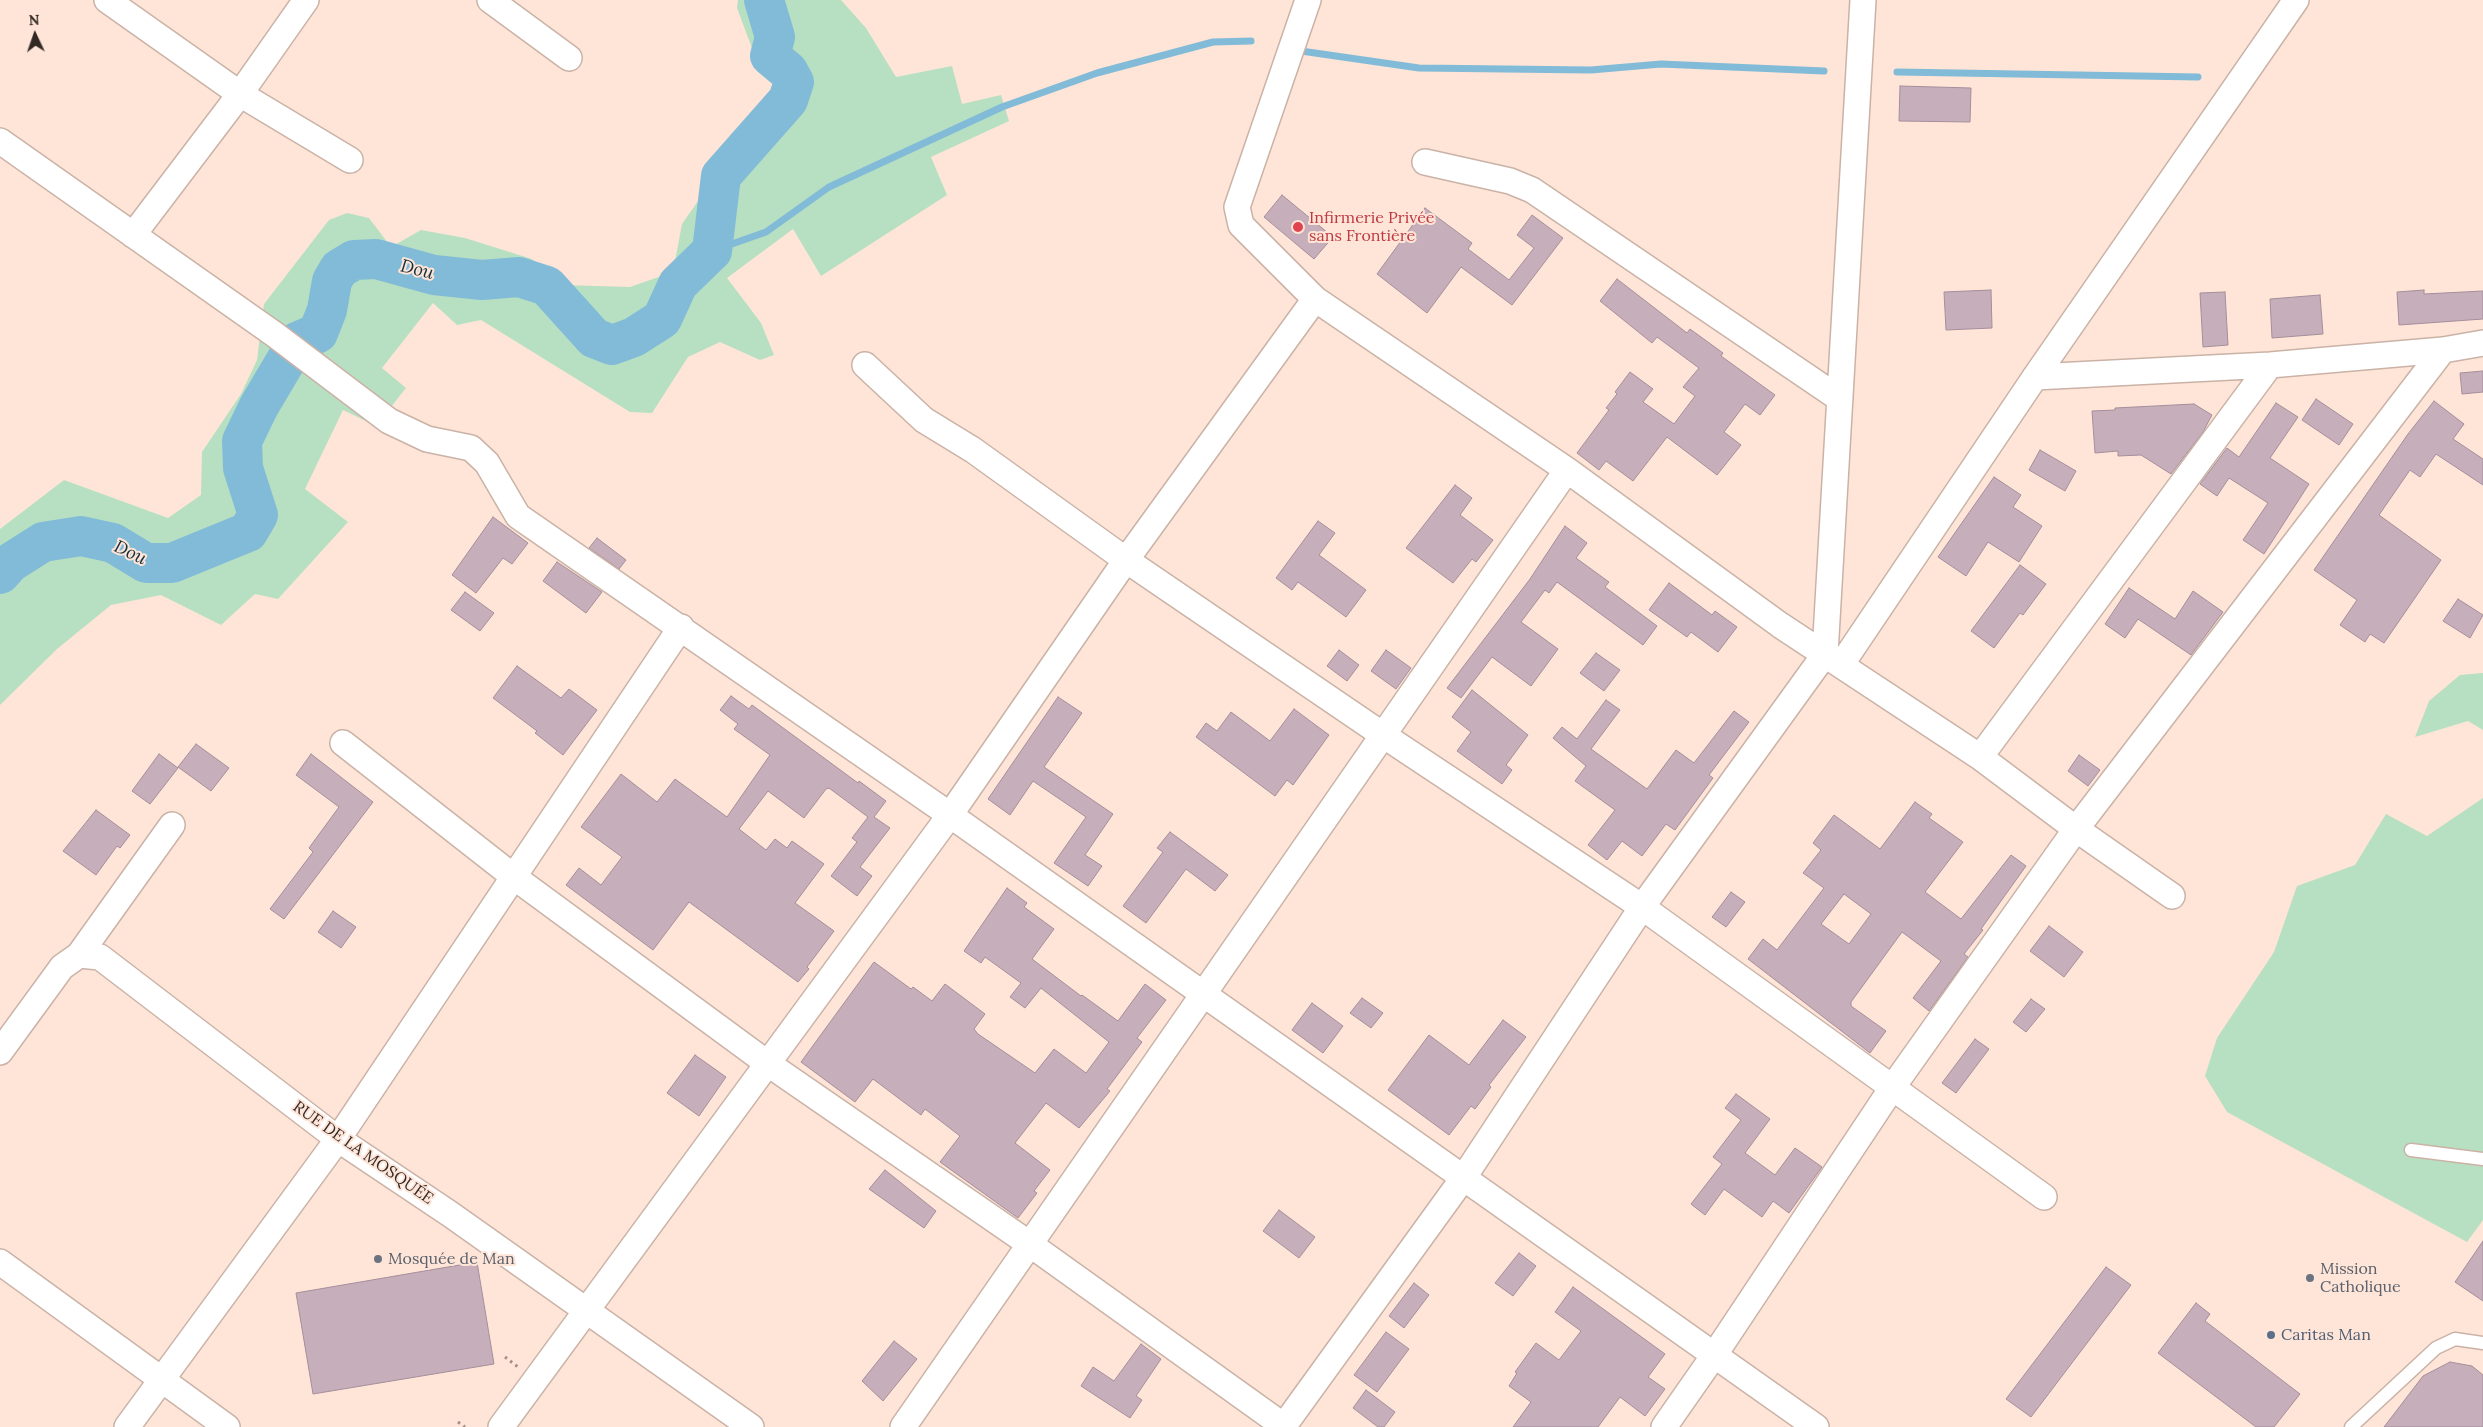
<!DOCTYPE html>
<html>
<head>
<meta charset="utf-8">
<style>
  body { margin:0 }
  #map { position:relative; width:2483px; height:1427px; overflow:hidden; background:#fee5d8; font-family:Lora,serif }
  canvas { display:block }
  .north { position:absolute; left:10px; top:10px; width:50px; height:50px; -webkit-text-stroke:4px #fee5d8; paint-order:stroke; rotate:357deg; font-size:14px; font-weight:700; line-height:20px; text-align:center; color:#322924 }
  .north::after { content:''; display:block; margin:auto; width:18px; height:22px; background:#322924; clip-path:polygon(50% 0,100% 100%,50% 72%,0 100%) }
</style>
</head>
<body>
<div id="map">
<canvas width="2483" height="1427"></canvas>
<div class="north">N</div>
</div>
<script>
const c = document.querySelector('canvas').getContext('2d');
c.lineJoin = 'round';
function fillPath(path, color) {
  c.fillStyle = color;
  c.fill(path, 'evenodd');
}
function toPath(rows) {
  const path = new Path2D();
  for (const r of rows) {
    path.moveTo(r[0], r[1]);
    for (let i = 2; i < r.length; i += 2) path.lineTo(r[i], r[i + 1]);
  }
  return path;
}
function stroke(path, color, width, dash) {
  c.strokeStyle = color;
  c.lineWidth = width;
  c.lineCap = dash ? 'butt' : 'round';
  c.setLineDash(dash || []);
  c.stroke(path);
}
function drawText(font, color, halo, rows, align = 'center') {
  c.font = font + ' Lora,serif';
  c.lineWidth = 4;
  c.setLineDash([]);
  c.textBaseline = 'middle';
  c.strokeStyle = halo;
  c.fillStyle = color;
  for (const [text, x, y, turn = 0] of rows) {
    c.save();
    c.translate(x, y);
    c.rotate((+turn || 0) * Math.PI / 180);
    c.textAlign = isNaN(turn) ? turn : align;
    if (halo) c.strokeText(text, 0, 0);
    c.fillText(text, 0, 0);
    c.restore();
  }
}
const green = toPath([
  [738,0,841,0,866,28,896,77,952,66,962,104,1001,95,1009,121,931,157,947,195,821,276,793,229,727,278,761,323,774,355,760,360,720,342,688,357,652,413,630,412,481,320,457,325,433,303,382,368,406,388,376,426,343,410,305,489,348,522,278,599,255,594,221,625,161,595,111,605,57,649,0,705,0,529,64,480,168,518,201,495,202,452,241,394,257,360,264,304,329,220,347,213,369,218,391,247,421,230,465,238,532,259,564,285,630,287,673,272,682,224,784,78,752,48,737,8],
  [2483,673,2483,730,2468,721,2415,737,2429,701,2460,675],
  [2483,798,2483,1220,2467,1242,2227,1112,2205,1076,2217,1038,2274,952,2297,886,2355,865,2386,814,2427,836]
]);
const stream = toPath([
  [1301,51,1419,68,1591,70,1661,64,1824,71],
  [1897,72,2198,77],
  [712,251,766,232,829,187,1002,107,1097,73,1213,42,1251,41]
]);
const river = toPath([
  [0,574,10,563,43,542,81,536,113,543,146,563,172,563,248,532,258,515,243,468,242,441,259,406,297,342,318,333,327,310,332,281,339,269,354,260,376,259,434,275,482,280,519,277,547,286,594,338,612,345,634,337,662,319,678,284,712,251,721,176,788,100,794,82,788,71,770,56,775,37,764,0]
]);
const building = toPath([
  [1900,86,1971,88,1970,122,1899,121,1900,86],
  [1282,195,1333,237,1314,259,1264,217,1282,195],
  [1425,208,1472,243,1468,249,1509,280,1534,248,1517,235,1532,215,1563,238,1512,305,1461,267,1427,313,1377,274,1425,208],
  [1617,279,1687,333,1690,329,1723,353,1721,356,1775,395,1760,415,1745,404,1724,432,1741,445,1717,475,1667,437,1633,481,1606,461,1599,470,1577,453,1609,410,1606,408,1617,394,1615,392,1630,372,1653,389,1643,402,1674,424,1695,396,1683,387,1699,368,1657,337,1652,343,1600,301,1617,279],
  [1991,290,1992,328,1946,330,1944,292,1991,290],
  [2424,290,2424,294,2483,291,2483,319,2399,325,2397,292,2424,290],
  [2225,292,2228,345,2203,347,2200,293,2225,292],
  [2320,295,2323,334,2272,338,2270,299,2320,295],
  [2483,371,2483,392,2462,394,2460,373,2483,371],
  [2316,399,2353,424,2339,445,2302,420,2316,399],
  [2434,401,2464,424,2453,439,2483,459,2483,485,2436,454,2420,477,2410,470,2379,515,2441,560,2384,643,2370,634,2365,642,2340,625,2357,600,2314,570,2408,434,2434,401],
  [2276,403,2298,417,2270,458,2309,484,2264,554,2243,540,2268,503,2229,478,2217,496,2200,484,2227,448,2239,457,2276,403],
  [2194,404,2212,415,2203,432,2171,474,2141,455,2118,456,2118,451,2095,453,2092,411,2115,410,2115,408,2194,404],
  [2040,450,2076,471,2065,491,2029,470,2040,450],
  [1994,477,2021,495,2013,507,2042,526,2019,562,1988,542,1966,576,1938,557,1994,477],
  [1455,485,1472,498,1460,515,1493,540,1476,562,1472,559,1453,583,1406,548,1455,485],
  [493,517,528,543,512,564,503,558,476,593,452,575,493,517],
  [1318,521,1335,533,1319,555,1366,590,1346,617,1298,582,1292,590,1276,578,1318,521],
  [1565,526,1587,543,1576,558,1609,582,1605,587,1657,626,1643,645,1557,582,1549,593,1545,590,1521,622,1558,649,1531,686,1492,657,1461,698,1447,688,1530,579,1565,526],
  [597,538,626,560,619,569,589,548,597,538],
  [557,562,602,592,586,613,543,581,557,562],
  [2020,565,2046,584,2023,615,2020,613,1994,648,1971,631,2020,565],
  [1669,583,1712,615,1715,611,1737,627,1718,652,1691,632,1687,637,1649,610,1669,583],
  [2129,588,2175,619,2193,591,2223,612,2191,655,2138,619,2125,638,2105,624,2129,588],
  [465,592,494,613,480,631,451,610,465,592],
  [2458,599,2483,615,2470,638,2443,621,2458,599],
  [1339,650,1359,665,1347,681,1327,666,1339,650],
  [1386,650,1411,668,1396,689,1371,671,1386,650],
  [1596,653,1620,670,1604,691,1580,673,1596,653],
  [517,666,561,698,569,689,597,710,563,755,535,733,537,731,493,698,517,666],
  [1472,690,1528,735,1506,765,1512,770,1502,784,1457,751,1471,732,1452,717,1472,690],
  [731,696,749,709,752,705,858,783,859,781,886,801,874,817,890,828,860,867,872,876,857,896,831,876,857,842,852,838,868,817,829,788,826,789,804,818,768,791,739,829,766,850,775,839,787,848,792,841,824,864,795,903,834,931,807,967,809,969,798,982,689,902,653,950,566,885,579,868,601,885,622,857,581,827,621,774,657,802,675,779,727,817,770,755,734,729,738,724,720,710,731,696],
  [1058,697,1082,713,1044,767,1113,814,1085,855,1102,866,1088,886,1054,863,1086,817,1033,781,1010,815,988,799,1058,697],
  [1606,700,1620,710,1591,749,1647,789,1676,750,1694,763,1734,711,1749,722,1709,775,1713,778,1675,830,1666,824,1642,856,1622,841,1607,860,1588,845,1615,810,1575,781,1586,766,1553,738,1562,727,1577,739,1606,700],
  [1294,709,1329,735,1293,785,1287,780,1275,796,1196,737,1206,723,1217,731,1231,712,1270,741,1294,709],
  [196,744,229,768,211,791,178,767,196,744],
  [159,754,178,768,150,804,132,791,159,754],
  [311,754,373,802,284,919,270,909,313,852,309,848,339,807,296,775,311,754],
  [2079,755,2100,770,2088,786,2068,771,2079,755],
  [1915,802,1932,814,1929,818,1963,842,1925,892,1961,919,2011,855,2026,866,1981,929,1983,930,1964,954,1968,957,1929,1011,1913,998,1941,961,1902,932,1851,1002,1851,1006,1886,1031,1870,1053,1748,959,1763,939,1777,950,1824,888,1803,873,1821,850,1813,843,1834,815,1880,849,1915,802],
  [1844,894,1871,914,1849,944,1821,924,1844,894],
  [96,810,130,835,120,848,117,846,96,875,63,851,96,810],
  [1170,832,1228,875,1215,891,1186,869,1146,923,1123,906,1163,852,1157,848,1170,832],
  [1007,888,1027,903,1024,907,1054,929,1032,959,1081,996,1082,995,1118,1021,1145,984,1166,1000,1137,1038,1142,1042,1107,1089,1110,1091,1079,1128,1046,1103,1015,1143,1050,1170,1034,1191,1037,1193,1018,1218,940,1162,960,1136,925,1109,921,1115,873,1079,855,1102,801,1062,874,962,911,989,913,987,932,1001,945,984,985,1014,974,1029,978,1034,1035,1073,1054,1049,1086,1073,1109,1042,1041,988,1025,1008,1010,997,1021,983,985,957,981,963,964,951,1007,888],
  [1731,892,1745,902,1726,927,1712,917,1731,892],
  [333,911,356,927,341,948,318,932,333,911],
  [2049,926,2083,952,2064,977,2030,951,2049,926],
  [1362,998,1383,1013,1371,1028,1350,1013,1362,998],
  [2031,999,2045,1009,2026,1032,2013,1022,2031,999],
  [1312,1003,1343,1026,1323,1053,1292,1030,1312,1003],
  [1503,1020,1526,1037,1489,1085,1491,1087,1475,1109,1471,1106,1449,1135,1388,1090,1429,1035,1469,1065,1503,1020],
  [1975,1039,1989,1049,1956,1093,1942,1083,1975,1039],
  [695,1055,726,1077,699,1116,667,1093,695,1055],
  [1736,1094,1770,1119,1745,1153,1775,1175,1795,1148,1822,1167,1789,1213,1773,1201,1762,1217,1724,1189,1705,1215,1691,1204,1722,1164,1713,1157,1741,1120,1725,1108,1736,1094],
  [885,1170,936,1211,924,1228,869,1189,885,1170],
  [1279,1210,1315,1237,1299,1258,1263,1231,1279,1210],
  [2483,1241,2483,1301,2455,1282,2483,1241],
  [1519,1253,1536,1266,1513,1296,1495,1283,1519,1253],
  [477,1262,494,1364,313,1394,296,1293,477,1262],
  [2106,1267,2131,1285,2031,1417,2006,1399,2106,1267],
  [1414,1283,1429,1295,1404,1328,1389,1316,1414,1283],
  [1573,1287,1665,1354,1648,1377,1665,1389,1645,1416,1620,1397,1598,1427,1513,1427,1531,1402,1509,1386,1517,1373,1515,1372,1536,1343,1559,1360,1581,1331,1555,1312,1573,1287],
  [2196,1303,2210,1314,2205,1321,2300,1394,2274,1427,2256,1427,2158,1353,2196,1303],
  [1386,1332,1409,1349,1377,1392,1354,1375,1386,1332],
  [894,1341,917,1359,883,1401,862,1381,894,1341],
  [1141,1344,1161,1359,1136,1396,1142,1400,1130,1418,1081,1386,1093,1367,1114,1381,1141,1344],
  [2450,1362,2472,1366,2483,1375,2483,1427,2384,1427,2423,1376,2450,1362],
  [1366,1390,1395,1412,1384,1427,1378,1427,1353,1408,1366,1390]
]);
const path = toPath([
  [505,1357,518,1367],
  [458,1422,465,1427]
]);
const service = toPath([
  [2411,1150,2483,1159],
  [2351,1427,2436,1348,2455,1339,2483,1343]
]);
const minor = toPath([
  [107,0,240,94,350,160],
  [490,0,569,58],
  [1308,0,1237,207,1241,225,1315,299,1567,470,1780,625,1980,757,2076,829,2172,896],
  [0,141,274,334,389,421,427,439,471,448,487,463,518,516,950,815,1816,1427],
  [1425,162,1510,181,1532,190,1840,399],
  [133,235,240,94,306,0],
  [865,365,924,420,973,450,1126,560,1383,735,1642,907,2044,1197],
  [2035,377,2270,365,2443,350,2483,343],
  [1841,665,2035,377,2296,0],
  [343,743,514,877,767,1063,1031,1245,1285,1427],
  [1980,757,2270,365],
  [79,955,172,825],
  [0,1052,62,967,79,955,100,957,338,1139,450,1214,751,1427],
  [0,1262,227,1427],
  [127,1427,338,1139,681,627],
  [501,1427,950,815,1126,560,1315,299],
  [903,1427,1567,470],
  [1283,1427,1464,1177,1642,907,1825,654,1863,0],
  [1664,1427,1715,1354,1892,1088,2076,829,2443,350]
]);
const markers = [
  [1298,227,6,"#e0444e"],
  [378,1259,5,"#6b7280"],
  [2310,1278,5,"#6b7280"],
  [2271,1335,5,"#5c6f8a"]
];
const healthNames = [
  ["Infirmerie Privée",1309,218],
  ["sans Frontière",1309,236]
];
const streetNames = [
  ["RUE DE LA MOSQUÉE",363,1153,35]
];
const worshipNames = [
  ["Mosquée de Man",388,1259],
  ["Mission",2320,1269],
  ["Catholique",2320,1287]
];
const serviceNames = [
  ["Caritas Man",2281,1335]
];
const waterNames = [
  ["Dou",417,270,14],
  ["Dou",130,553,25]
];
fillPath(green, '#b7e0c2');
stroke(stream, '#82bbd8', 7);
stroke(river, '#82bbd8', 40);
fillPath(building, '#c6aebb');
stroke(building, '#a58e9b', 1);
stroke(service, '#cab2a6', 15);
stroke(minor, '#cab2a6', 28);
stroke(path, '#a39188', 3, [2.5, 4]);
stroke(service, '#fff', 12);
stroke(minor, '#fff', 25);
for (const [x, y, r, color] of markers) {
  const dot = new Path2D();
  dot.arc(x, y, r, 0, 2 * Math.PI);
  c.fillStyle = color;
  c.fill(dot);
  stroke(dot, '#fee5d8', 2);
}
drawText('16px', '#be3a42', '#fee5d8', healthNames, 'left');
drawText('16px', '#322924', '#fee5d8', streetNames);
drawText('16px', '#5b616d', '#fee5d8', worshipNames, 'left');
drawText('16px', '#4e5e75', '#fee5d8', serviceNames, 'left');
drawText('italic 18px', '#132f3b', '#fee5d8', waterNames);
</script>
</body>
</html>
